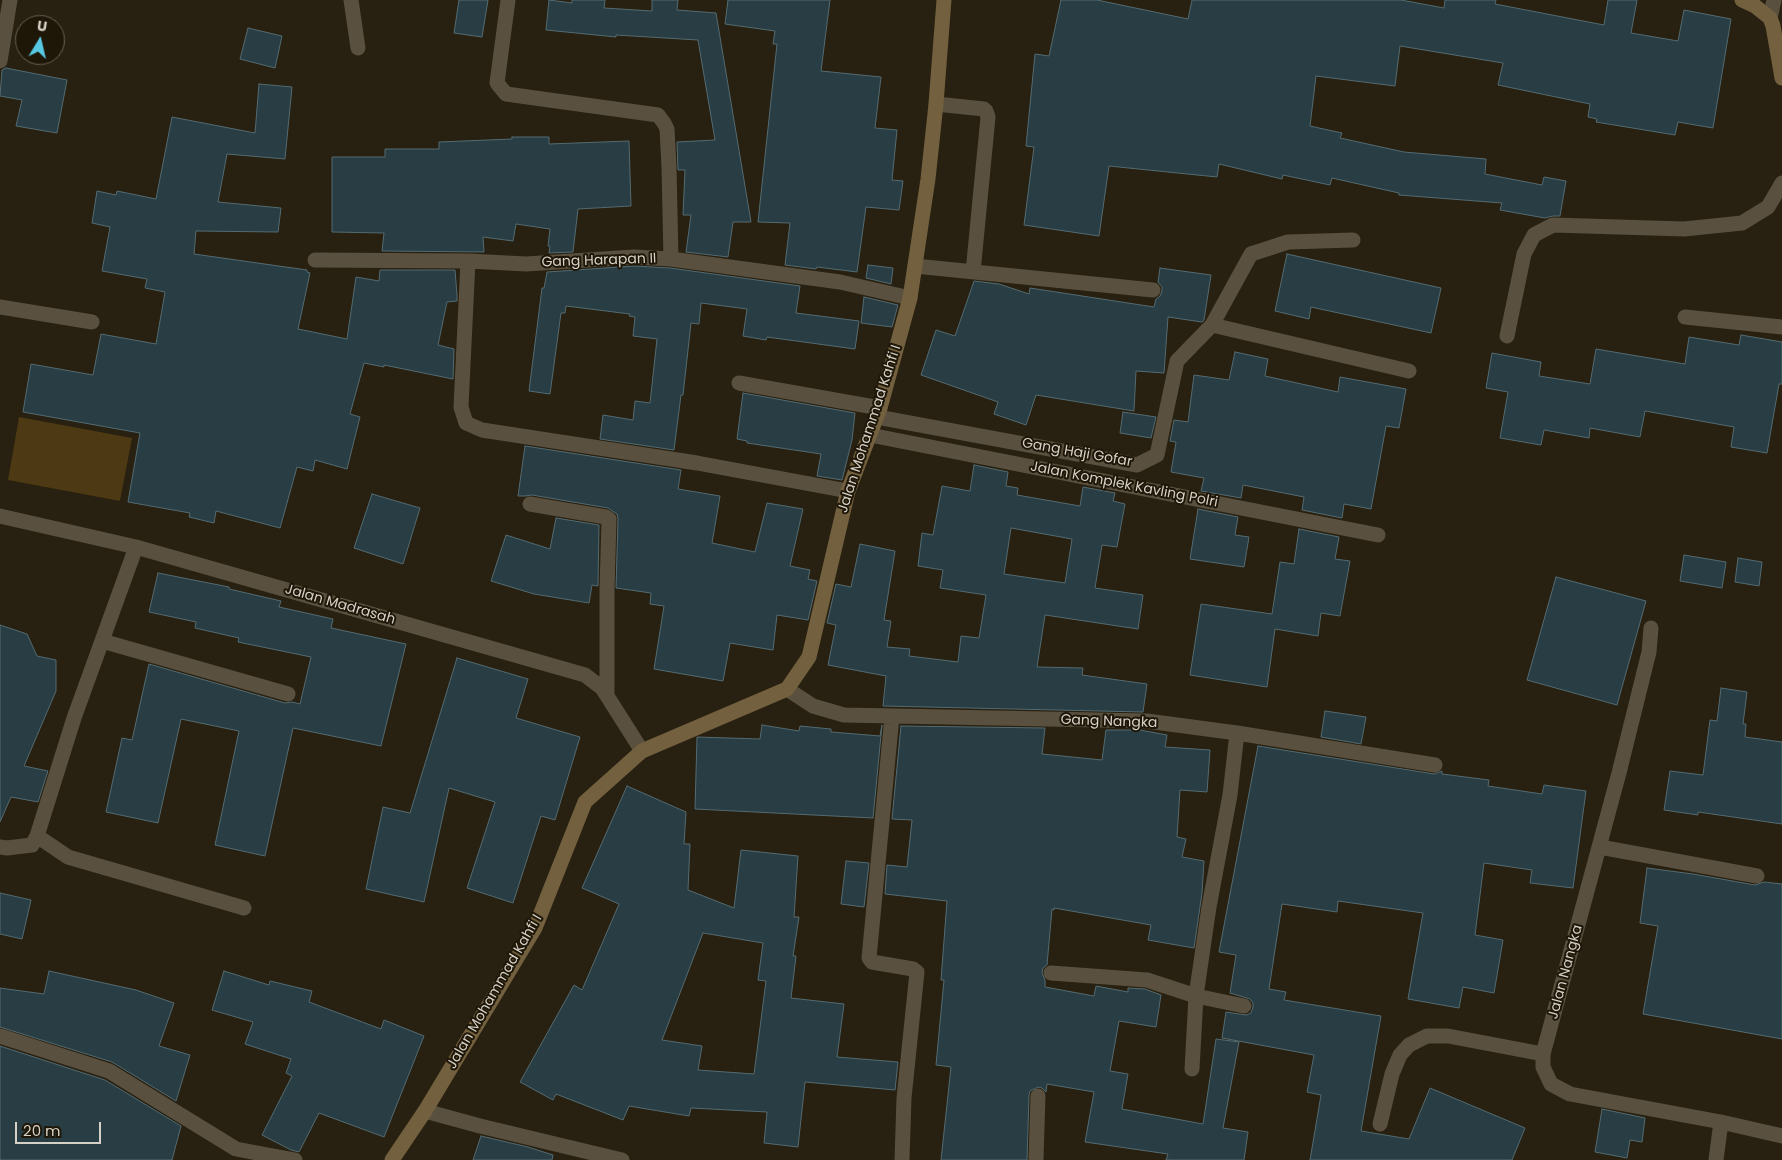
<!DOCTYPE html>
<html>
<head>
<meta charset="utf-8">
<style>
  body { margin:0 }
  #map { position:relative; width:1782px; height:1160px; overflow:hidden; background:#282010; font-family:Poppins,sans-serif }
  canvas { display:block }
  .north { position:absolute; left:15px; top:15px; width:50px; height:50px; box-sizing:border-box; background:#1e1607; border:1px solid #686154; border-radius:50%; rotate:9deg; font-size:14px; font-weight:700; line-height:20px; text-align:center; color:#d6d1c7 }
  .north::after { content:''; display:block; margin:auto; width:18px; height:22px; background:#57c9e2; clip-path:polygon(50% 0,100% 100%,50% 72%,0 100%) }
  .scale { position:absolute; left:15px; top:1122px; width:86px; height:22px; box-sizing:border-box; border:2px solid #d6d1c7; border-top:0; padding-left:6px; font-size:15px; line-height:18px; white-space:nowrap; color:#d6d1c7; -webkit-text-stroke:4px #1e1607; paint-order:stroke }
</style>
</head>
<body>
<div id="map">
<canvas width="1782" height="1160"></canvas>
<div class="north">U</div>
<div class="scale">20 m</div>
</div>
<script>
const c = document.querySelector('canvas').getContext('2d');
c.lineJoin = 'round';
function fillPath(path, color) {
  c.fillStyle = color;
  c.fill(path, 'evenodd');
}
function toPath(rows) {
  const path = new Path2D();
  for (const r of rows) {
    path.moveTo(r[0], r[1]);
    for (let i = 2; i < r.length; i += 2) path.lineTo(r[i], r[i + 1]);
  }
  return path;
}
function stroke(path, color, width, dash) {
  c.strokeStyle = color;
  c.lineWidth = width;
  c.lineCap = dash ? 'butt' : 'round';
  c.setLineDash(dash || []);
  c.stroke(path);
}
function drawText(font, color, halo, rows, align = 'center') {
  c.font = font + ' Poppins,sans-serif';
  c.lineWidth = 4;
  c.setLineDash([]);
  c.textBaseline = 'middle';
  c.strokeStyle = halo;
  c.fillStyle = color;
  for (const [text, x, y, turn = 0] of rows) {
    c.save();
    c.translate(x, y);
    c.rotate((+turn || 0) * Math.PI / 180);
    c.textAlign = isNaN(turn) ? turn : align;
    if (halo) c.strokeText(text, 0, 0);
    c.fillText(text, 0, 0);
    c.restore();
  }
}
const green = toPath([
  [19,417,132,438,120,501,8,480]
]);
const building = toPath([
  [459,0,488,0,482,37,454,33,459,0],
  [549,0,572,3,572,0,605,0,604,8,652,11,652,0,678,0,677,10,716,13,751,222,733,222,728,257,686,252,691,215,683,215,685,170,678,170,677,142,715,140,698,40,616,35,616,37,546,30,549,0],
  [728,0,830,0,821,71,881,77,875,128,897,130,892,180,903,181,899,210,866,207,857,272,817,267,816,269,785,265,790,223,758,222,777,44,773,44,775,31,725,24,728,0],
  [1061,0,1097,0,1188,19,1192,0,1401,0,1444,8,1445,0,1496,0,1495,4,1604,25,1608,0,1637,0,1631,33,1678,41,1684,10,1731,19,1713,128,1678,122,1675,135,1596,122,1597,119,1588,117,1590,104,1498,85,1503,63,1400,46,1395,86,1316,76,1310,126,1342,133,1340,138,1404,152,1486,159,1485,174,1542,185,1544,177,1566,181,1560,216,1553,216,1545,218,1500,210,1502,203,1399,195,1399,193,1332,178,1330,185,1283,175,1282,179,1219,164,1217,177,1109,166,1099,236,1024,225,1034,147,1026,146,1035,54,1049,56,1061,0],
  [248,28,282,36,275,68,240,59,248,28],
  [6,68,67,80,57,133,16,126,22,100,0,96,2,70,6,68],
  [259,84,292,87,285,159,227,154,218,202,281,208,278,232,196,231,194,254,307,270,307,272,310,273,298,329,347,339,356,277,379,281,380,270,455,270,457,295,457,301,447,302,438,345,454,349,453,379,384,365,384,367,364,363,350,414,360,417,347,469,315,460,313,471,297,467,280,528,216,511,214,523,189,517,190,513,128,502,140,433,23,412,31,364,93,375,101,334,156,344,165,292,145,288,147,279,102,271,110,227,92,223,97,191,116,195,117,191,156,199,172,117,255,133,259,84],
  [512,137,549,137,549,144,629,141,631,206,578,209,573,252,549,253,550,246,548,246,550,229,516,224,513,241,483,237,484,252,382,251,384,233,332,232,332,157,385,157,385,149,439,149,439,142,512,139,512,137],
  [1287,254,1441,288,1431,333,1311,307,1309,319,1275,311,1287,254],
  [868,265,893,268,891,284,866,278,868,265],
  [634,266,670,268,800,286,796,313,859,321,855,349,767,337,766,340,743,336,747,309,701,303,699,324,691,323,683,395,681,395,674,450,600,439,603,415,633,420,635,401,650,403,657,339,633,336,635,317,629,316,630,314,566,306,565,313,561,313,550,394,529,391,542,288,544,288,547,272,634,266],
  [1160,268,1211,275,1204,320,1202,322,1168,317,1164,373,1136,371,1134,411,1036,395,1026,425,994,414,998,402,921,375,936,330,955,336,974,281,999,284,1029,294,1030,288,1154,307,1156,299,1160,296,1162,291,1162,287,1158,282,1160,268],
  [864,297,898,305,892,327,861,323,864,297],
  [1741,335,1782,342,1782,384,1779,384,1767,453,1731,447,1734,427,1645,411,1640,437,1590,428,1589,438,1544,430,1541,445,1500,438,1508,392,1486,388,1492,353,1541,362,1539,376,1590,384,1596,349,1685,364,1689,337,1739,345,1741,335],
  [1235,352,1268,359,1265,376,1338,392,1340,377,1406,389,1399,428,1386,426,1371,509,1344,504,1342,518,1302,510,1304,497,1243,485,1241,498,1201,491,1204,478,1171,472,1176,442,1170,441,1174,420,1188,422,1194,375,1229,380,1235,352],
  [743,393,855,413,852,440,842,480,817,476,821,454,747,443,747,441,737,439,743,393],
  [1123,412,1156,417,1151,438,1120,433,1123,412],
  [525,446,681,470,678,489,720,496,712,543,755,552,767,503,803,509,790,566,810,570,808,579,817,581,808,620,777,615,773,650,730,643,723,681,654,669,664,606,650,604,651,593,616,588,618,519,617,514,608,508,532,495,525,496,518,496,525,446],
  [974,465,1008,472,1006,486,1018,488,1017,495,1080,506,1083,487,1115,493,1113,501,1125,504,1117,547,1102,545,1095,588,1143,595,1138,629,1045,615,1037,667,1083,668,1082,675,1147,684,1143,712,883,706,886,676,828,665,836,625,827,623,836,584,851,587,860,544,895,551,884,620,891,621,887,647,910,649,909,656,958,662,961,636,979,638,986,595,940,588,943,570,918,566,922,533,933,535,942,486,970,491,974,465],
  [1011,528,1072,539,1065,583,1004,574,1011,528],
  [372,494,420,508,403,564,354,548,372,494],
  [1198,509,1238,517,1235,535,1249,537,1244,567,1190,559,1198,509],
  [556,518,599,525,598,586,592,585,589,603,534,594,491,581,506,535,550,549,556,518],
  [1299,529,1339,537,1335,559,1350,561,1340,616,1321,613,1318,636,1275,629,1267,687,1190,675,1201,604,1272,614,1280,562,1294,564,1299,529],
  [1684,555,1726,562,1722,588,1680,581,1684,555],
  [1738,558,1762,562,1759,586,1735,582,1738,558],
  [158,573,229,587,229,589,281,601,279,607,333,619,331,628,406,644,381,746,293,728,265,856,215,845,239,731,181,719,158,823,106,812,122,738,132,740,149,664,285,703,292,702,300,704,311,657,238,642,239,638,195,628,196,622,149,612,158,573],
  [1556,577,1646,601,1617,705,1527,680,1556,577],
  [0,625,27,634,37,656,56,660,56,691,24,766,48,771,38,802,11,797,0,822,0,625],
  [457,658,528,679,516,718,580,737,555,820,541,816,513,903,467,888,495,802,449,788,424,902,366,889,383,807,410,813,457,658],
  [1721,688,1747,692,1743,724,1746,724,1745,737,1782,742,1782,824,1698,812,1698,815,1664,810,1670,771,1703,775,1710,720,1717,721,1721,688],
  [1325,711,1366,717,1361,744,1321,737,1325,711],
  [762,725,799,731,800,726,831,729,831,732,880,736,882,725,873,818,695,809,697,737,760,739,762,725],
  [901,726,1045,728,1042,754,1102,760,1106,730,1140,730,1167,735,1165,747,1210,750,1207,792,1180,790,1177,837,1186,839,1182,857,1204,861,1202,893,1194,948,1148,940,1151,925,1054,908,1054,910,1052,909,1047,965,1043,968,1042,973,1045,980,1045,987,1094,996,1096,986,1128,992,1128,988,1145,989,1161,995,1156,1027,1119,1021,1110,1071,1128,1074,1122,1109,1203,1124,1216,1039,1239,1042,1223,1128,1248,1132,1244,1160,1166,1160,1168,1154,1085,1142,1094,1092,1047,1084,1046,1092,1042,1088,1038,1087,1030,1091,1029,1095,1027,1160,941,1160,951,1067,936,1065,944,980,941,980,947,901,885,894,887,865,907,867,912,820,892,819,901,726],
  [1258,746,1434,774,1442,771,1442,774,1489,780,1488,786,1542,794,1544,785,1586,791,1573,888,1530,883,1532,870,1484,863,1475,935,1503,940,1494,993,1463,987,1459,1008,1408,999,1423,913,1338,901,1337,912,1282,904,1269,989,1286,992,1284,1000,1381,1016,1361,1131,1409,1139,1430,1088,1525,1128,1512,1160,1310,1160,1321,1095,1307,1092,1314,1055,1222,1038,1226,1012,1246,1015,1251,1013,1253,1007,1253,1003,1250,999,1230,993,1236,955,1219,952,1258,746],
  [627,786,686,812,684,844,690,844,688,890,734,908,741,850,798,856,794,917,799,917,793,956,796,956,791,998,844,1004,837,1057,898,1062,895,1090,805,1082,798,1147,764,1143,767,1112,691,1108,689,1116,629,1106,623,1120,556,1094,553,1100,520,1082,574,985,582,990,619,904,582,888,627,786],
  [703,933,763,943,758,980,766,981,754,1074,698,1070,702,1046,662,1040,703,933],
  [846,861,869,863,864,907,841,904,846,861],
  [1647,868,1693,874,1755,885,1764,882,1782,884,1782,1039,1643,1014,1658,926,1640,923,1647,868],
  [0,893,31,900,22,939,0,934,0,893],
  [49,971,136,990,174,1003,159,1046,190,1055,176,1101,112,1062,0,1027,0,988,44,994,49,971],
  [224,971,269,985,270,981,312,991,309,1002,381,1029,384,1020,424,1036,384,1137,319,1113,299,1152,291,1150,262,1135,292,1076,286,1073,291,1059,245,1044,253,1022,212,1010,224,971],
  [0,1046,105,1080,181,1126,172,1160,0,1160,0,1046],
  [1602,1109,1645,1118,1642,1142,1630,1140,1627,1158,1595,1152,1602,1109],
  [481,1136,528,1147,553,1155,552,1160,473,1160,481,1136]
]);
const lane = toPath([
  [936,104,984,109,986,111,988,117,973,272],
  [915,266,1153,290],
  [1380,1124,1392,1074,1400,1055,1409,1045,1427,1036,1448,1036,1543,1054]
]);
const street = toPath([
  [351,0,358,48],
  [508,0,497,83,506,94,658,115,664,123,667,129,669,167,671,259],
  [1770,18,1774,0],
  [0,61,10,0],
  [315,260,468,261,526,264,634,257,671,259,840,282,910,298],
  [468,261,461,407,466,423,482,430,697,463,848,491],
  [0,307,92,322],
  [1685,317,1782,327],
  [1212,325,1409,371],
  [1507,336,1524,254,1534,235,1553,225,1684,229,1742,223,1768,207,1782,183],
  [739,383,880,408],
  [877,417,1137,465,1157,455,1177,361,1212,325,1251,254,1288,242,1353,240],
  [870,435,1378,535],
  [530,504,606,517,609,519,607,590,607,695],
  [0,516,136,547,585,675,602,688,642,751],
  [1651,628,1649,652,1619,773,1543,1054,1543,1067,1551,1084,1570,1094,1721,1122,1782,1136],
  [102,641,288,694],
  [787,689,813,706,844,715,1147,721,1237,733,1435,765],
  [892,716,869,958,872,962,913,969,917,972,904,1098,902,1160],
  [37,836,68,857,244,908],
  [0,847,7,848,32,845,37,836,74,718,136,547],
  [1600,847,1757,876],
  [1051,973,1147,980,1196,996,1244,1006],
  [0,1036,109,1071,236,1149,295,1160],
  [1192,1069,1196,996,1209,907,1230,795,1237,733],
  [425,1111,480,1126,622,1160],
  [1036,1160,1038,1096],
  [1716,1160,1721,1122]
]);
const secondary = toPath([
  [1742,0,1755,6,1770,18,1773,26,1782,78],
  [392,1160,425,1111,535,928,585,802,642,751,787,689,809,657,848,491,880,408,910,298,928,179,936,104,944,0]
]);
const streetNames = [
  ["Gang Harapan II",599,261,-2],
  ["Jalan Mohammad Kahfi I",870,429,-72],
  ["Gang Haji Gofar",1077,453,10],
  ["Jalan Komplek Kavling Polri",1124,485,11],
  ["Jalan Madrasah",340,605,16],
  ["Gang Nangka",1109,722,2],
  ["Jalan Nangka",1566,972,-75],
  ["Jalan Mohammad Kahfi I",495,992,-60]
];
fillPath(green, '#4d3913');
fillPath(building, '#283e44');
stroke(building, '#546b71', 1);
stroke(lane, '#59503f', 15);
stroke(street, '#59503f', 15);
stroke(secondary, '#72603e', 15);
drawText('14px', '#d6d1c7', '#1e1607', streetNames);
</script>
</body>
</html>
